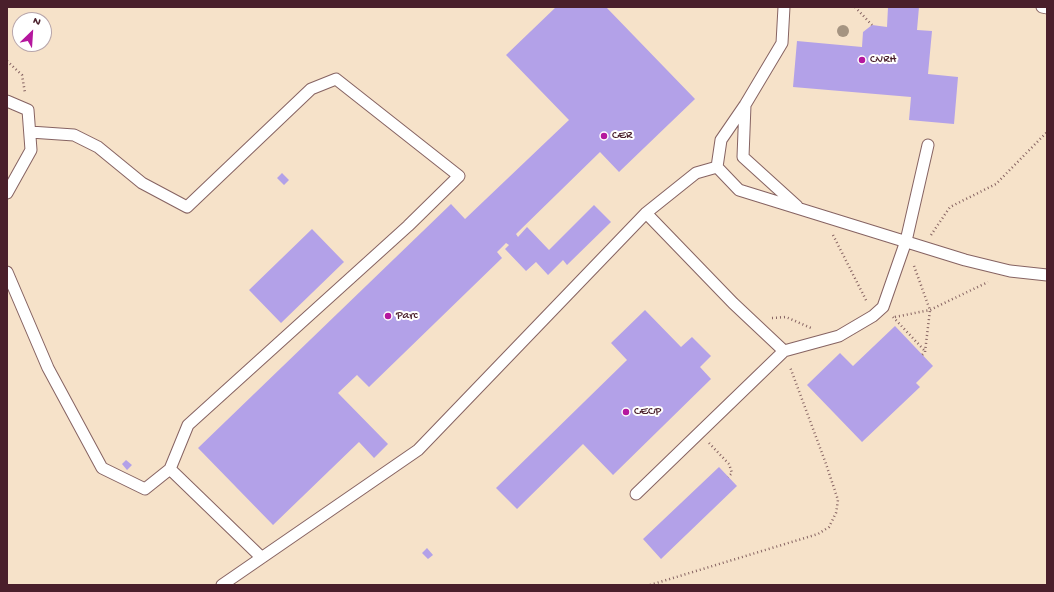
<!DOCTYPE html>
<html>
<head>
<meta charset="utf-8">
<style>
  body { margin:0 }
  #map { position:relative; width:1054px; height:592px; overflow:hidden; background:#f6e2c9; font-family:"Gochi Hand",sans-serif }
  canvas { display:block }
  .frame { position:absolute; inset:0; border:8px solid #4a1f2b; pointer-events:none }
  .north { position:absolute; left:12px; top:12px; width:40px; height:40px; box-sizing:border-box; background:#fff; border:1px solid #b7a5aa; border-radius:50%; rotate:25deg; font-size:11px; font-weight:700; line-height:16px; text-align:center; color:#4a1f2b }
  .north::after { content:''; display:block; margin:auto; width:14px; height:18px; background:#b5179e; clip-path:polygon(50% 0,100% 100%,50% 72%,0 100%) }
</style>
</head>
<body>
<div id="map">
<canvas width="1054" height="592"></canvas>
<div class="frame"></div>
<div class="north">N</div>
</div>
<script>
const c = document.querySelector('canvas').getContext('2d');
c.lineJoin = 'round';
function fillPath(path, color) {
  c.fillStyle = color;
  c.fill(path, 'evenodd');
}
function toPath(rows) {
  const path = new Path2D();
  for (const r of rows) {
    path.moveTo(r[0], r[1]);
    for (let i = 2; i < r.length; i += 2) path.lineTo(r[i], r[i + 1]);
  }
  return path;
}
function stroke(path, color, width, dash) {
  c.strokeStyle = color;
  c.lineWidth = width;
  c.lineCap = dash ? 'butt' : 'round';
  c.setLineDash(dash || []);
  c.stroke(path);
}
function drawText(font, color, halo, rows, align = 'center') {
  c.font = font + ' "Gochi Hand",sans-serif';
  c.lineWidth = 4;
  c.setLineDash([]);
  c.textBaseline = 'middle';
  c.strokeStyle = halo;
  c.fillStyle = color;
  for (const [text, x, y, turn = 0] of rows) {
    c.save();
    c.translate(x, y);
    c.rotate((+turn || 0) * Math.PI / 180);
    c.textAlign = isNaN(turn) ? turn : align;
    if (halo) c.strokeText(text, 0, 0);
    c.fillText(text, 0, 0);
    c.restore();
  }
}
const building = toPath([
  [556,7,606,7,695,99,619,172,600,152,516,234,518,237,527,227,549,250,594,205,611,222,567,265,563,260,548,275,536,262,526,271,505,249,509,245,506,243,497,252,502,258,369,387,357,375,338,393,388,444,374,458,359,442,273,525,198,448,451,204,465,219,569,120,506,55],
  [888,7,919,7,917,30,932,31,928,74,958,77,954,124,909,120,911,97,793,87,797,41,862,47,863,32,872,25,887,27],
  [282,173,289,180,284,185,277,178],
  [312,229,344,262,281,323,249,290],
  [645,310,681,347,692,337,711,356,700,367,711,379,613,475,583,444,517,509,496,488,627,360,611,343],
  [895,326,933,366,916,383,920,387,862,442,807,385,840,353,853,366],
  [126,460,132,465,127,470,122,464],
  [719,467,737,486,661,559,643,539],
  [427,548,433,555,428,559,422,553]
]);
const path = toPath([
  [855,7,872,25],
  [7,61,22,75,25,93],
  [833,235,867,302],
  [931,235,950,207,996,184,1047,132],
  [914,266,930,310,925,352,922,355],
  [893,317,925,351],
  [895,317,930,310,988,282],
  [772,318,786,317,811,328],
  [709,443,729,464,732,473,728,477],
  [650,585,818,534,829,527,836,513,838,500,826,464,790,367]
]);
const lane = toPath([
  [784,7,782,43,745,105,721,140,717,167,739,190,965,260,1010,271,1047,275],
  [1042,7,1047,8],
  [7,101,28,110,31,150,7,193],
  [745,105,743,157,797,206],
  [30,132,74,135,98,147,142,183,187,207,311,89,336,79,459,176,408,226,188,425,170,469],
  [7,272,48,368,102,468,145,489,170,469,261,557],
  [784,351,839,336,873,316,883,307,906,241,928,145],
  [636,494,784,351,733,303,646,213],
  [222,585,418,450,646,213,696,173,717,167]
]);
const trees = [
  [843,31]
];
const markers = [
  [862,60,4,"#b5179e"],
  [604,136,4,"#b5179e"],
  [388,316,4,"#b5179e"],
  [626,412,4,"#b5179e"]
];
const poiNames = [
  ["CVRH",870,60],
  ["CER",612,136],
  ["Parc",396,316],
  ["CECP",634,412]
];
fillPath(building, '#b3a1e8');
stroke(lane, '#866362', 13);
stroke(path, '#866362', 2.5, [1, 3]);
stroke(lane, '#fff', 11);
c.fillStyle = '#a59481';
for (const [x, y] of trees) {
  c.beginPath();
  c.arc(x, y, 6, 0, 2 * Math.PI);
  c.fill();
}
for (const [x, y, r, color] of markers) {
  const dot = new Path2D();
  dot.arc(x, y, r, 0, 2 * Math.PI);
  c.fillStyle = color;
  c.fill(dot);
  stroke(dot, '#fff', 1.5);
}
drawText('12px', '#4a1f2b', '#fff', poiNames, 'left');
</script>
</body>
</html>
